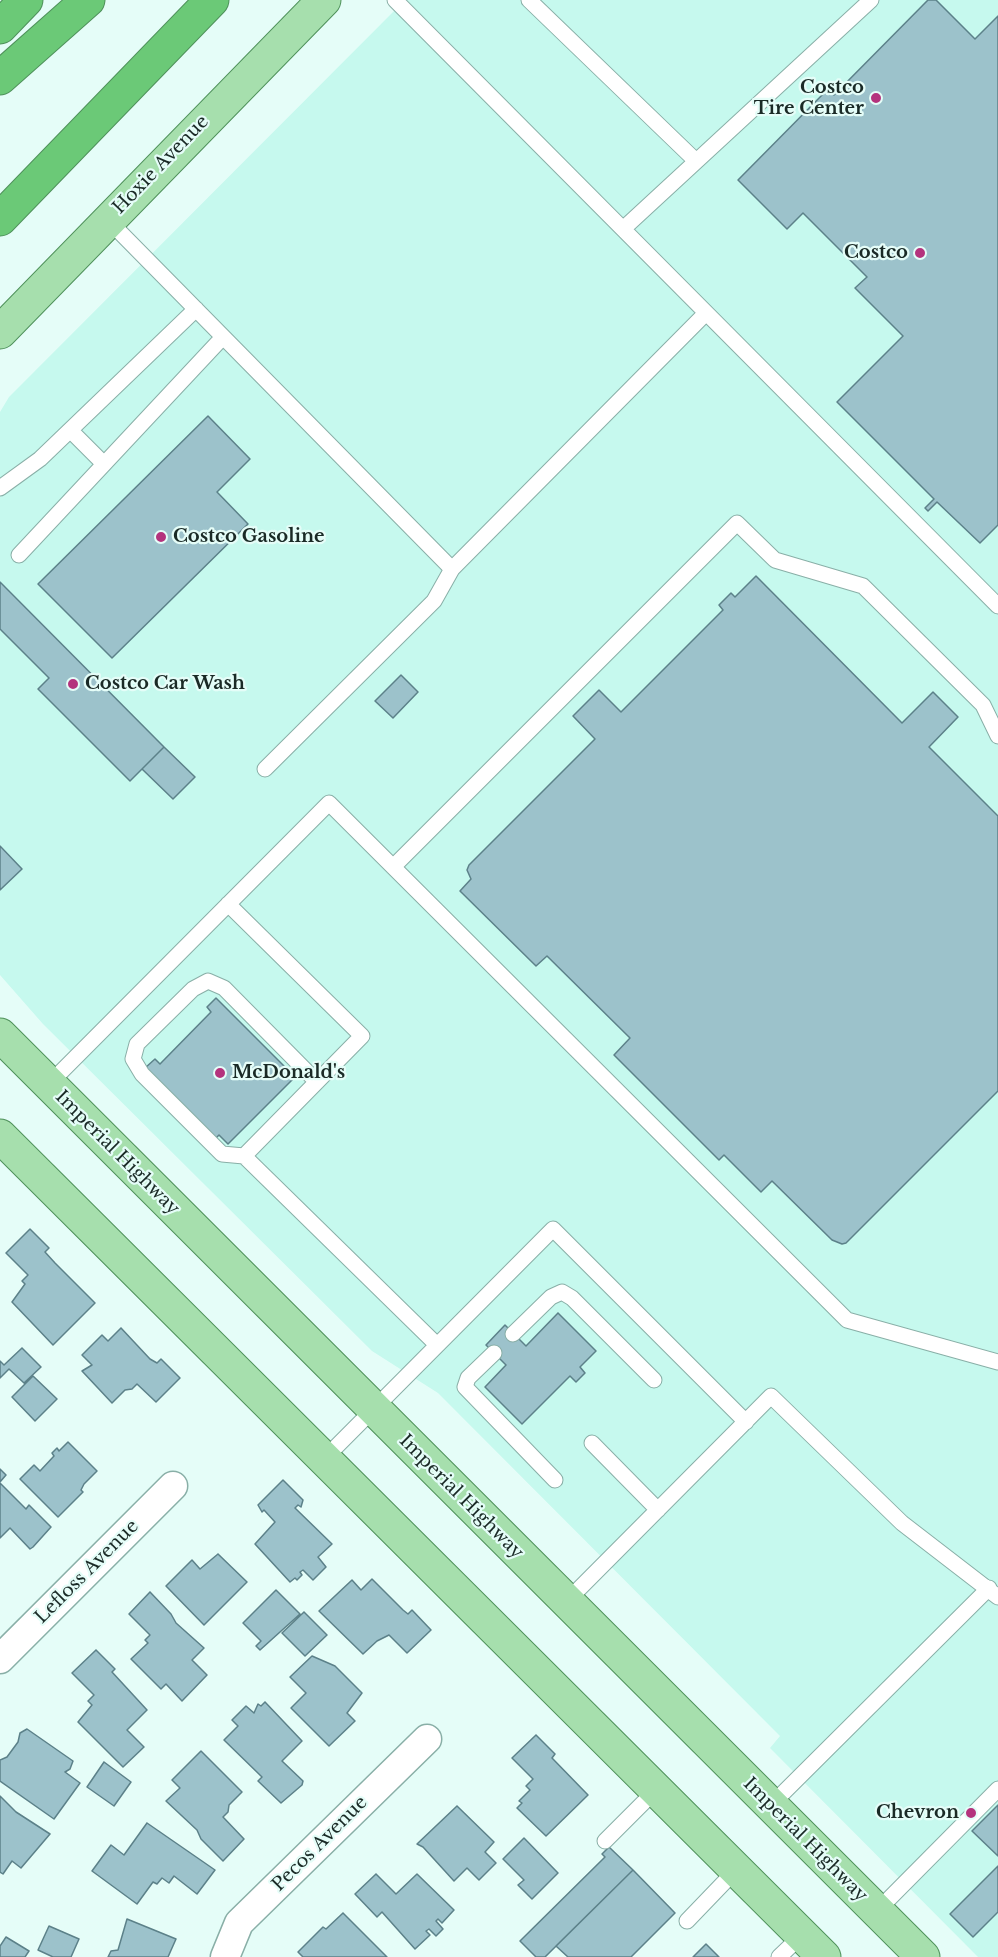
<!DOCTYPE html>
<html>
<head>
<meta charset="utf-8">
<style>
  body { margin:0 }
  canvas { display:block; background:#e5fdf8 }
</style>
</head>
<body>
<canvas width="998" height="1957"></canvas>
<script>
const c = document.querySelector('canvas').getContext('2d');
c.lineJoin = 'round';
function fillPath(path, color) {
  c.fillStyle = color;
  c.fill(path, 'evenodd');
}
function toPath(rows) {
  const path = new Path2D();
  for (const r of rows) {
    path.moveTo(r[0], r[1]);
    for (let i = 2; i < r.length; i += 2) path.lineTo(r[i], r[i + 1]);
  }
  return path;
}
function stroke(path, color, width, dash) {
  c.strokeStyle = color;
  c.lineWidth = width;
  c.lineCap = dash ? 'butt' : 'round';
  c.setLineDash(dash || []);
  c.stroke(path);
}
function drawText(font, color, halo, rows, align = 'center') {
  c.font = font + ' "Libre Baskerville",serif';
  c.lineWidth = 4.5;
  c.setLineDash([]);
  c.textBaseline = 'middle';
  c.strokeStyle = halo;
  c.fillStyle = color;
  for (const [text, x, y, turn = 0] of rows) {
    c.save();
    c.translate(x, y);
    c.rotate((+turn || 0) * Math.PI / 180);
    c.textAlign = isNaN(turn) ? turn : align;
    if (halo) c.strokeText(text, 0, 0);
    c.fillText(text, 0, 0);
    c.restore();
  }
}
const built = toPath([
  [405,0,998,0,998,1957,978,1957,770,1748,780,1736,438,1393,372,1351,43,1024,0,975,0,412,9,397]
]);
const building = toPath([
  [928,0,936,0,975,39,998,16,998,525,980,543,937,502,928,511,925,508,934,499,837,402,903,336,855,288,867,277,803,213,787,229,738,180,828,89,834,95,928,0],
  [208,416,250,459,217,492,248,524,112,658,38,584,208,416],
  [756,576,902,723,933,692,958,717,929,747,998,816,998,1091,846,1243,842,1244,832,1240,772,1181,761,1192,724,1155,719,1160,614,1055,630,1038,547,956,536,966,460,891,471,879,467,870,469,865,595,739,573,716,599,690,621,712,723,610,719,605,731,593,735,597,756,576],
  [0,582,164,747,130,781,38,689,49,678,0,629,0,582],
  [401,675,418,692,393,718,375,701,401,675],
  [164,747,195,777,173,799,142,769,164,747],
  [0,846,22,869,0,890,0,846],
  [216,998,295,1077,228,1144,219,1135,213,1141,145,1068,155,1059,160,1064,211,1012,207,1007,216,998],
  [30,1229,49,1248,45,1252,55,1263,95,1303,53,1345,12,1302,25,1284,22,1281,28,1275,6,1253,30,1229],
  [558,1313,596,1351,580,1367,585,1373,576,1382,570,1376,522,1424,485,1387,506,1365,486,1345,505,1325,526,1346,558,1313],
  [121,1328,150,1359,157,1363,161,1359,180,1378,156,1402,137,1384,132,1389,125,1390,112,1403,82,1371,92,1365,82,1355,102,1335,108,1341,121,1328],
  [22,1348,41,1367,24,1383,9,1369,0,1378,0,1361,4,1365,22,1348],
  [33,1376,57,1399,35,1421,12,1397,33,1376],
  [68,1442,97,1471,84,1484,81,1490,83,1492,58,1517,20,1479,34,1465,40,1471,54,1456,52,1453,57,1448,59,1451,68,1442],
  [0,1469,6,1475,0,1482,0,1469],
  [283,1480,303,1500,301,1507,298,1505,295,1508,332,1544,318,1557,326,1567,313,1580,303,1570,300,1572,302,1575,297,1580,295,1578,290,1582,255,1544,275,1522,264,1510,262,1512,258,1505,283,1480],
  [0,1483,26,1509,29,1505,51,1527,33,1547,30,1549,10,1528,0,1538,0,1483],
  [218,1554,247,1582,204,1625,166,1586,192,1560,200,1569,218,1554],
  [372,1579,403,1610,408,1614,412,1610,431,1630,407,1653,389,1635,377,1641,363,1654,319,1611,352,1580,361,1590,372,1579],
  [276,1590,300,1614,260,1650,256,1646,261,1641,243,1623,276,1590],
  [150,1592,171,1614,176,1623,204,1648,192,1660,207,1675,182,1701,166,1684,161,1689,131,1659,148,1643,145,1640,150,1635,129,1614,150,1592],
  [304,1612,327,1635,305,1656,282,1633,304,1612],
  [96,1650,115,1669,112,1672,147,1710,127,1730,144,1747,123,1767,78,1722,92,1705,88,1701,94,1695,72,1673,96,1650],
  [312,1656,335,1666,362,1693,347,1713,355,1721,329,1746,291,1708,306,1693,290,1677,312,1656],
  [265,1702,302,1741,282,1761,303,1781,302,1785,281,1803,258,1781,262,1777,224,1740,238,1726,232,1720,246,1706,254,1713,258,1704,261,1706,265,1702],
  [27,1729,73,1761,70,1769,65,1772,80,1783,54,1819,0,1781,0,1760,7,1757,18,1742,20,1733,27,1729],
  [536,1735,555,1754,552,1758,588,1795,546,1836,517,1808,522,1803,519,1801,530,1790,526,1786,533,1779,512,1758,536,1735],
  [201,1751,242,1792,229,1805,228,1812,223,1817,244,1839,223,1861,201,1839,197,1830,166,1801,180,1788,172,1780,201,1751],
  [104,1762,131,1782,114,1806,87,1787,104,1762],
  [0,1796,16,1812,50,1834,21,1868,12,1861,3,1874,0,1872,0,1796],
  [998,1805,998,1856,972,1831,998,1805],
  [457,1806,494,1842,485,1852,496,1863,479,1880,467,1868,454,1881,423,1847,417,1844,457,1806],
  [147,1823,215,1870,197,1894,174,1876,169,1883,162,1878,157,1884,153,1882,137,1904,92,1871,111,1845,124,1855,147,1823],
  [524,1838,558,1873,532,1899,518,1885,524,1880,503,1859,524,1838],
  [609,1847,633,1870,545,1957,536,1957,520,1941,605,1857,602,1854,609,1847],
  [998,1866,998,1912,973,1937,950,1914,998,1866],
  [633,1870,675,1913,631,1957,568,1957,556,1946,633,1870],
  [376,1874,396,1894,417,1874,454,1910,442,1923,438,1919,436,1921,443,1929,436,1936,429,1929,426,1931,430,1935,415,1949,382,1912,377,1917,355,1894,376,1874],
  [343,1913,387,1957,303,1957,298,1952,323,1927,326,1929,343,1913],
  [127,1919,176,1939,168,1957,108,1957,111,1951,118,1950,127,1919],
  [49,1926,79,1939,71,1957,53,1957,38,1950,49,1926],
  [6,1937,29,1951,25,1957,0,1957,0,1946,6,1937],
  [706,1944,719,1957,693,1957,706,1944]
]);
const lane = toPath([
  [395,0,998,606],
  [529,0,696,161],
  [108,220,452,569],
  [623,229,871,0],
  [70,430,104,464],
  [0,488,40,459,196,309],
  [19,555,223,337],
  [265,769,434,601,452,569,706,313],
  [393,867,737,523,775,560,863,586,983,705,998,736],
  [228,904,362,1036,244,1156],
  [317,1082,224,988,208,981,193,989,137,1044,133,1059,142,1074,222,1154,244,1156,437,1345],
  [49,1084,329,803,847,1320,998,1362],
  [513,1334,551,1297,562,1292,572,1298,654,1380],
  [494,1353,468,1378,465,1387,555,1480],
  [592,1443,658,1510],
  [325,1458,553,1229,746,1422],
  [566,1602,771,1396,902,1523,998,1597],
  [770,1806,989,1588],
  [605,1841,657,1789],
  [877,1911,998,1789],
  [687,1921,736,1870],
  [779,1957,802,1935]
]);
const street = toPath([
  [0,1659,173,1486],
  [225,1957,239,1923,427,1739]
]);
const primary = toPath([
  [0,332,324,0],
  [0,1035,923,1957],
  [0,1136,824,1957]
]);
const highway = toPath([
  [0,27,26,0],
  [0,78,88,0],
  [0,219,212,0]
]);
const markers = [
  [876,98,6,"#b4337d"],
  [920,253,6,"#b4337d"],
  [161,537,6,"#b4337d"],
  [73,684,6,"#b4337d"],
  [220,1073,6,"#b4337d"],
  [971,1813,6,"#b4337d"]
];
const poiNames = [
  ["Costco",864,88],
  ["Tire Center",864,109],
  ["Costco",908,253],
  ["Costco Gasoline",173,537,"left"],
  ["Costco Car Wash",85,684,"left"],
  ["McDonald's",232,1073,"left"],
  ["Chevron",959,1813]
];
const streetNames = [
  ["Hoxie Avenue",161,165,-46],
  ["Imperial Highway",117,1153,45],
  ["Imperial Highway",461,1497,45],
  ["Lefloss Avenue",87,1572,-45],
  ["Imperial Highway",805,1840,45],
  ["Pecos Avenue",320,1844,-45]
];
fillPath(built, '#c6f9ee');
fillPath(building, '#9cc2cb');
stroke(building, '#5c8189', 1.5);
stroke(lane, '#89afa7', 17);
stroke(street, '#89afa7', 31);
stroke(primary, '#4f915b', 35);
stroke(highway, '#4f915b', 35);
stroke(lane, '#fff', 15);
stroke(street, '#fff', 28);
stroke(primary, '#a6dfad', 33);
stroke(highway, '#6bc977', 33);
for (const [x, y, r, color] of markers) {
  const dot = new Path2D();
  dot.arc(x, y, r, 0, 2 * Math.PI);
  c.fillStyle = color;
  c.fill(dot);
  stroke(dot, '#e5fdf8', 2);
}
drawText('bold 18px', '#1a2a26', '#e5fdf8', poiNames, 'right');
drawText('18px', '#1a2a26', '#e5fdf8', streetNames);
</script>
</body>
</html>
